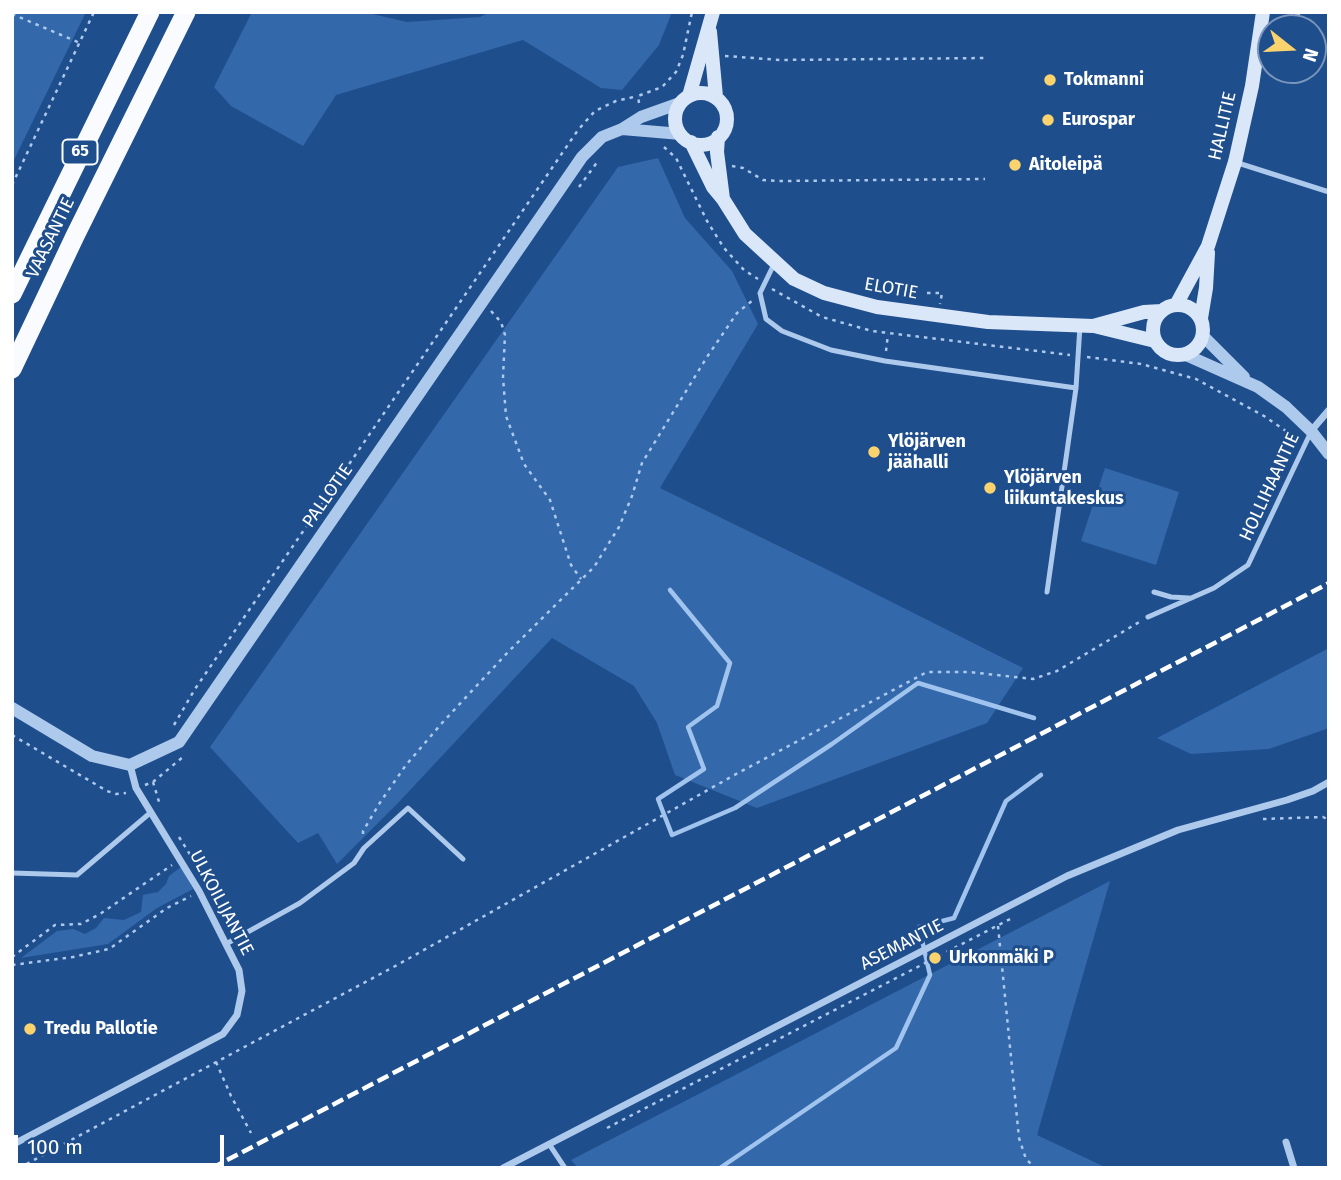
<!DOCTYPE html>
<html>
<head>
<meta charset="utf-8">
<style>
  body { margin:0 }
  #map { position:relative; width:1341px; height:1180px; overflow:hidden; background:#1f4e8d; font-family:"Fira Sans",sans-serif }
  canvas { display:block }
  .frame { position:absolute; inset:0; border:14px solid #fff; pointer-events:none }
  .north { position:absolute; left:1257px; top:14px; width:70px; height:70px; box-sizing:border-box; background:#1f4e8d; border:2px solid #7995bb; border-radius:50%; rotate:108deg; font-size:19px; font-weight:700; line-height:28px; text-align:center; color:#fff }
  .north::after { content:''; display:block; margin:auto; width:24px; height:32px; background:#fad36e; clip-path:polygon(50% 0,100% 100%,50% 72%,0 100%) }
  .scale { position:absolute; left:14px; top:1135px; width:210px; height:32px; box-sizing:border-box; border:4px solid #fff; border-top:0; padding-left:9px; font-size:21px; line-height:24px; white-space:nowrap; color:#fff; -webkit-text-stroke:5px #1f4e8d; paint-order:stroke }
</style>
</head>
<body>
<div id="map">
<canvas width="1341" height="1180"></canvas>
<div class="frame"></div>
<div class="north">N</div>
<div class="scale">100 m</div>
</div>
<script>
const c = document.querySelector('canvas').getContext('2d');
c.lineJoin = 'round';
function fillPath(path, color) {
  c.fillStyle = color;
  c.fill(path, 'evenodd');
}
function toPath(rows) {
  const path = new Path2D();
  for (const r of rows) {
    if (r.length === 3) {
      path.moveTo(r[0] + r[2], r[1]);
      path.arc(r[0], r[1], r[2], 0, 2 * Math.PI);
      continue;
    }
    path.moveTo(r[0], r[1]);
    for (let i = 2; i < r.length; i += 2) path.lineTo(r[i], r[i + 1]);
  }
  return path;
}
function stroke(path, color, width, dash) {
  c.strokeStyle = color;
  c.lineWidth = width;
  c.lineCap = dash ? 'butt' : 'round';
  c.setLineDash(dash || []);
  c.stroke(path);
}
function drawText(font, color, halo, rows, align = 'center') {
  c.font = font + ' "Fira Sans",sans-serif';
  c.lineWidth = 6;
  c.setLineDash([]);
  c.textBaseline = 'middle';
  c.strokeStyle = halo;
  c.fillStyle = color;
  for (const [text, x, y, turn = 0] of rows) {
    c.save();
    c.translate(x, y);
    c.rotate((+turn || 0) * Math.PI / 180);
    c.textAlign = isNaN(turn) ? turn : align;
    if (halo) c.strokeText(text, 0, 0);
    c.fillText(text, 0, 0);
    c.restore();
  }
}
const green = toPath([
  [12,12,86,12,12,164],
  [252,12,364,12,407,22,480,17,490,12,672,12,659,45,622,90,601,88,523,40,336,95,303,146,231,106,214,87],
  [658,158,685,218,732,271,758,324,660,488,830,571,1023,668,987,723,757,808,675,775,657,723,634,686,552,638,399,802,337,864,318,833,298,843,210,747,618,167],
  [1105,468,1179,492,1156,565,1081,541],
  [1329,648,1329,728,1269,749,1191,754,1157,738],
  [181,867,193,889,157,908,108,944,21,958,57,931,73,929,85,934,96,928,104,918,124,920,141,912,143,895,158,892,166,884,169,876],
  [1110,881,1037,1135,1107,1168,578,1168,571,1160]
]);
const stream = toPath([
  [670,590,730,663,717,706,688,727,704,769,658,799,672,835,735,808,832,744,918,683,1034,718],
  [720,1168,896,1048,930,975,919,927,954,918,1006,801,1041,775]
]);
const path = toPath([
  [12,14,80,43],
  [725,56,780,60,985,58],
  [639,103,638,96,662,87,676,72,683,55,692,12],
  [664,147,676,158,707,221,724,248,744,270,758,279],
  [732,166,743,168,763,180,779,181,985,179],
  [12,185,94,12],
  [579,187,598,161],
  [772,289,822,317,872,331,1070,355],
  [927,293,942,293,940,304],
  [491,311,501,322,505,335,503,377,506,416,524,464,550,500,571,565,581,579],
  [886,351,888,334],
  [1087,357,1141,364,1196,379,1264,416,1299,440],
  [174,725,195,689,578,130,595,111,616,101,638,96],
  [12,735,107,791,116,794,126,793],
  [153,782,160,805],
  [145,785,153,782,184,756],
  [1263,819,1323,817,1329,820],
  [363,834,363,831,381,801,406,765,442,723,509,651,594,567,619,527,632,496,642,463,707,357,737,313,753,300],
  [179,837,196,864],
  [226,919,233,931],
  [998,926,1019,1138,1026,1159,1035,1168],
  [12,957,55,925,81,924,100,914,172,865],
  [12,965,73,957,109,949,167,908,191,896],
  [216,1062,231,1096,251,1133],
  [607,1128,1014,917],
  [19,1168,399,964,738,773,927,672,969,672,1033,679,1057,671,1141,621]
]);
const service = toPath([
  [1295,28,1298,12],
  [1238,163,1329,192],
  [775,262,760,293,766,319,782,331,831,350,885,361,1076,388],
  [1047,592,1076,388,1080,326],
  [1154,592,1171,597,1189,598],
  [1148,617,1214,588,1248,565,1310,434],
  [12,873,77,875,150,813],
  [226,944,300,903,354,863,364,848,408,808,463,859],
  [549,1144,565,1168]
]);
const minor = toPath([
  [1311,431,1329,410],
  [1286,1142,1294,1168],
  [12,1145,223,1034,237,1015,242,991,239,970,199,891,136,788,130,765],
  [503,1168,1067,876,1178,830,1287,800,1313,791,1329,782]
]);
const tertiary = toPath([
  [622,129,681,134],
  [1203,336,1244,377],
  [1186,355,1258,387,1286,407,1311,431,1329,454],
  [12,708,92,756,130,765,179,742,582,157,602,137,622,129,641,117,680,103]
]);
const secondary = toPath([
  [710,32,716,97],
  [701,119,26],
  [689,96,713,12],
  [718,137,717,152,723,199],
  [691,142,713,187,723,199,745,234,794,279,824,293,877,307,988,322,1093,326,1144,312,1162,311],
  [1178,330,25],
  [1176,305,1208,246,1235,162,1252,86,1263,12],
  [1201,318,1206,288,1208,253],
  [1094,326,1155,341]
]);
const trunk = toPath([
  [12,294,150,12],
  [12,369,75,236,186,12]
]);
const rail = toPath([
  [212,1168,1329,583]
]);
const markers = [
  [1050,80,7,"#fad36e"],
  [1048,120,7,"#fad36e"],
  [1015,165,7,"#fad36e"],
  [874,452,7,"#fad36e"],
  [990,488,7,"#fad36e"],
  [935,958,7,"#fad36e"],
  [30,1029,7,"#fad36e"]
];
const shields = [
  [80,152,35]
];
const shieldNames = [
  ["65",80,152]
];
const poiNames = [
  ["Tokmanni",1064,80],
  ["Eurospar",1062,120],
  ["Aitoleipä",1029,165],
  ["Ylöjärven",888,442],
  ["jäähalli",888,463],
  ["Ylöjärven",1004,478],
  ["liikuntakeskus",1004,499],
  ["Urkonmäki P",949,958],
  ["Tredu Pallotie",44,1029]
];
const streetNames = [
  ["HALLITIE",1223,126,-77],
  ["VAASANTIE",51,238,-64],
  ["ELOTIE",891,289,10],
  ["HOLLIHAANTIE",1270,487,-65],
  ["PALLOTIE",328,496,-55],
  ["ULKOILIJANTIE",221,903,62],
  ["ASEMANTIE",902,945,-27]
];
fillPath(green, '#3368ab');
stroke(stream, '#a1c4ee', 4.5);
stroke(path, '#adc9ec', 2.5, [3.5, 5]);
stroke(service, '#adc9ec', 5);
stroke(minor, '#adc9ec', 7);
stroke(tertiary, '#adc9ec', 12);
stroke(secondary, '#d9e7f9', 14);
stroke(trunk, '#f9fbff', 19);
stroke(rail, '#fff', 4.5, [12, 5]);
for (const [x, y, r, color] of markers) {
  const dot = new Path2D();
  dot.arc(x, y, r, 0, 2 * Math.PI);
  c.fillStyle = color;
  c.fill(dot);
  stroke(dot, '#1f4e8d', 2.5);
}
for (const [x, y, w] of shields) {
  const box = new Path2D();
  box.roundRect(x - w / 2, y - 12.5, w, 25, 5);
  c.fillStyle = '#1f4e8d';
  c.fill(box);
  stroke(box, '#fff', 2);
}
drawText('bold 16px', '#fff', null, shieldNames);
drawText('bold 18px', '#fff', '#1f4e8d', poiNames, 'left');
drawText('18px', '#fff', '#1f4e8d', streetNames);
</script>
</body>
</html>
